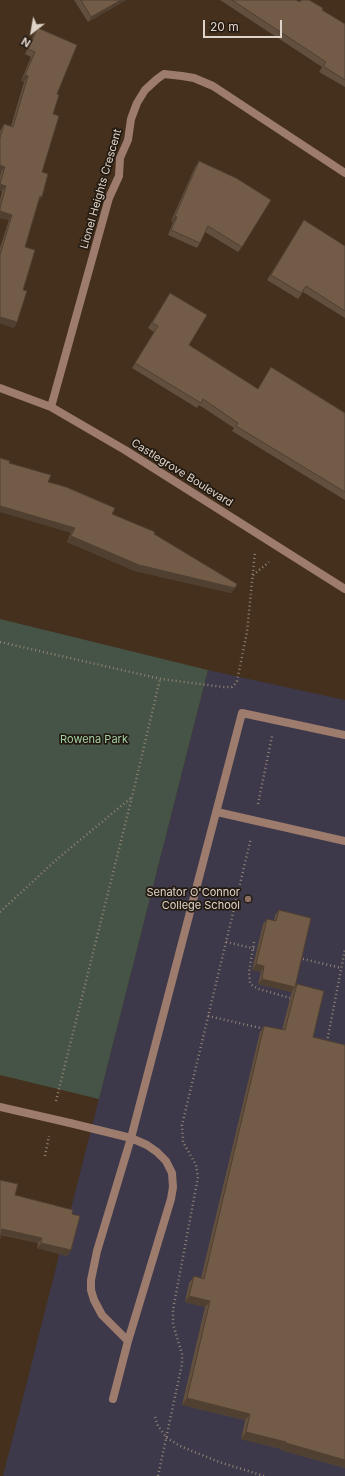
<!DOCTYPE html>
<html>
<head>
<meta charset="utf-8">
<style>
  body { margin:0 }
  #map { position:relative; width:345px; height:1476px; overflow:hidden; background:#44301c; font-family:Inter,sans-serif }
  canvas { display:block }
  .north { position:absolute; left:12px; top:12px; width:40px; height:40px; -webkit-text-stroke:3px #231a11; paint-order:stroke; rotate:211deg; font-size:11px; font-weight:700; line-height:16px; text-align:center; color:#e0d3c7 }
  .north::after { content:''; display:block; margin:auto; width:14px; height:18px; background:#e0d3c7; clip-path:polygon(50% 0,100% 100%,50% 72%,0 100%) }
  .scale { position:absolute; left:203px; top:20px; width:79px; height:18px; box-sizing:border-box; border:2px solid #e0d3c7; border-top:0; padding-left:5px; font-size:12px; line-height:14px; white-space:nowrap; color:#e0d3c7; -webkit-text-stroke:3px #231a11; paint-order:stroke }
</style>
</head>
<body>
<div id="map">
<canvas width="345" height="1476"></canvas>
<div class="north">N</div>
<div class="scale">20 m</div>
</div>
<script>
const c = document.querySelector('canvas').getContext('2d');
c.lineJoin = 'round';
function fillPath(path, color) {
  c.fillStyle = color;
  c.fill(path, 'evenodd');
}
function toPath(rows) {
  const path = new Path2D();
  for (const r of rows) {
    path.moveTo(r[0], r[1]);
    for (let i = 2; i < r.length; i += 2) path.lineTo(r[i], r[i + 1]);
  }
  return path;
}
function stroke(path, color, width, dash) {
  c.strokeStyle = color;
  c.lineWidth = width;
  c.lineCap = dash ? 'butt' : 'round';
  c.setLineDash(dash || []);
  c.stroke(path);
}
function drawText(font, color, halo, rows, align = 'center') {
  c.font = font + ' Inter,sans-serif';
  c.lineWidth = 3.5;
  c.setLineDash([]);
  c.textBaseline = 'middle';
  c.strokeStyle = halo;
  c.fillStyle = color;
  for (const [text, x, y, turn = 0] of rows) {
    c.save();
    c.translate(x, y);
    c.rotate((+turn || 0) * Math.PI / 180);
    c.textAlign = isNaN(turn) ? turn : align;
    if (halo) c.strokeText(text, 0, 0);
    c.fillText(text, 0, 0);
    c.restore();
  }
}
const education = toPath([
  [208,670,345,700,345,1476,3,1476]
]);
const green = toPath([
  [0,619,208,670,99,1099,0,1075]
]);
const path = toPath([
  [253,575,269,562],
  [0,642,161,679,224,687,232,687,235,684,237,681,247,632,255,552],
  [258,804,272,736],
  [0,912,56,860,132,797],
  [226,942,260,950],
  [254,942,249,972,250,983,253,986,259,989,290,998],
  [299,958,341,968],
  [208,1016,265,1029],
  [327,1042,345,949],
  [56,1101,132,797,160,679],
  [45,1156,49,1136],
  [155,1417,158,1426,167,1438,180,1446,219,1462,264,1476],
  [158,1476,182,1364,182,1354,173,1324,173,1310,198,1177,196,1165,183,1142,182,1125,251,838]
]);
const service = toPath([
  [217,812,345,841],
  [70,1123,131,1138,242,713,345,735],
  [113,1399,128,1341,102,1315,94,1300,91,1290,91,1280,97,1251,131,1138,147,1145,157,1152,166,1161,172,1173,173,1187,171,1199,128,1341]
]);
const minor = toPath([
  [0,388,51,407,125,450,345,589],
  [51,407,109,198,119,176,120,158,128,140,131,119,137,103,145,90,157,79,164,74,182,76,194,78,213,86,345,173],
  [0,1107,70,1123]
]);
const wall = toPath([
  [74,0,126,0,88,22],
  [220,0,296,0,299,2,301,0,309,0,322,10,345,24,345,87,319,72,322,67],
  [38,28,57,94,42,172,38,202,25,247,23,290,17,322,14,328,0,323,0,248,9,220,0,218,0,200,2,191,0,191,0,176,1,172,0,172,0,131,4,124,11,126,24,82,21,81,31,57,25,54,34,33],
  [199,161,242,247,238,252,205,232,200,243,197,248,168,235,173,222,171,221,195,167],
  [304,220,345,246,345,318,303,292,298,299,267,280],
  [170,293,189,345,258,389,271,367,345,413,345,500,232,431,234,428,199,405,197,408,132,368,154,332,148,328],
  [9,463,112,514,154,534,235,588,231,593,135,571,67,542,71,533],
  [279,910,295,987,291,992,258,984,261,972,252,970,263,924,267,919,274,921,275,915],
  [297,984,313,1037,345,1045,345,1468,281,1450,282,1449,241,1439,245,1420,182,1405,205,1307,185,1302,189,1283,194,1276,201,1278,260,1032,264,1026,282,1030,292,991],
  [0,1180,15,1195,72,1214,71,1250,67,1256,37,1248,38,1243,1,1235]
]);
const shadedWall = toPath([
  [121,0,126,0,88,22,91,17],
  [25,75,28,76,24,82,21,81],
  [0,165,5,167,1,172,0,172],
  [0,184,6,186,2,191,0,191],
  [40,196,42,197,38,202],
  [0,211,12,215,9,220,0,218],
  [175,216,177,217,173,222,171,221],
  [0,317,17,322,14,328,0,323],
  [0,506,75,528,71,533,0,512],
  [71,536,235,588,231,593,135,571,67,542],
  [256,964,264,966,261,972,252,970],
  [262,979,295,987,291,992,258,984],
  [2,1229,42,1238,38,1243,0,1234],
  [41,1243,71,1250,67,1256,37,1248],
  [189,1296,210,1301,205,1307,185,1302],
  [187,1398,250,1414,245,1420,182,1405],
  [246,1432,286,1442,282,1449,241,1439],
  [286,1443,345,1460,345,1468,281,1450]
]);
const building = toPath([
  [81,0,121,0,91,17,81,0],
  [232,0,296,0,300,2,301,0,309,0,323,8,322,10,345,24,345,80,323,66,326,62,232,0],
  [38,28,77,45,57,94,59,95,53,114,59,116,42,172,48,174,42,197,40,196,25,247,35,250,23,290,27,291,17,322,0,317,0,255,12,215,0,211,0,208,6,186,0,184,5,167,0,165,0,138,4,124,13,127,28,76,25,75,35,52,28,49,38,28],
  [199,161,236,178,271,200,242,247,208,226,200,243,171,230,177,217,175,216,199,161],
  [304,220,345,246,345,311,306,286,301,293,271,275,304,220],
  [170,293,207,315,189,345,258,389,271,367,345,413,345,492,236,426,238,423,203,399,201,403,135,363,158,326,152,323,170,293],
  [0,458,10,461,9,463,51,475,48,482,66,487,115,508,112,514,155,532,154,534,237,584,235,588,139,565,71,536,75,528,0,506,0,458],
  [279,910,311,918,295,987,262,979,264,966,256,964,267,919,276,921,279,910],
  [297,984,324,991,313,1037,345,1045,345,1460,286,1443,286,1442,246,1432,250,1414,187,1398,210,1301,189,1296,194,1276,204,1279,264,1026,285,1030,297,984],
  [0,1180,18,1184,15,1195,73,1210,72,1214,80,1216,71,1250,41,1243,42,1238,2,1229,0,1239,0,1180]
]);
const markers = [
  [248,899,4,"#8d6e63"]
];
const streetNames = [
  ["Lionel Heights Crescent",101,189,-74],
  ["Castlegrove Boulevard",182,473,32]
];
const parkNames = [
  ["Rowena Park",94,740]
];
const poiNames = [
  ["Senator O'Connor",240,893],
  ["College School",240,906]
];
fillPath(education, '#3d394a');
fillPath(green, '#455446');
stroke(path, '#938373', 2.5, [1, 3]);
stroke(service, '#9d7b6d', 8);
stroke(minor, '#9d7b6d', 8);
fillPath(wall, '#624f3d');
fillPath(shadedWall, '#504032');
fillPath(building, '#725c47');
stroke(building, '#504032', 1);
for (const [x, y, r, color] of markers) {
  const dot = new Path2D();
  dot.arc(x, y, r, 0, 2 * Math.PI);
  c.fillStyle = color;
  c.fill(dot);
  stroke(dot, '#231a11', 1.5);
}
drawText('11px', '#e0d3c7', '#231a11', streetNames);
drawText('11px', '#a4d0a5', '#231a11', parkNames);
drawText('11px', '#e0d3c7', '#231a11', poiNames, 'right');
</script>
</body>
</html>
